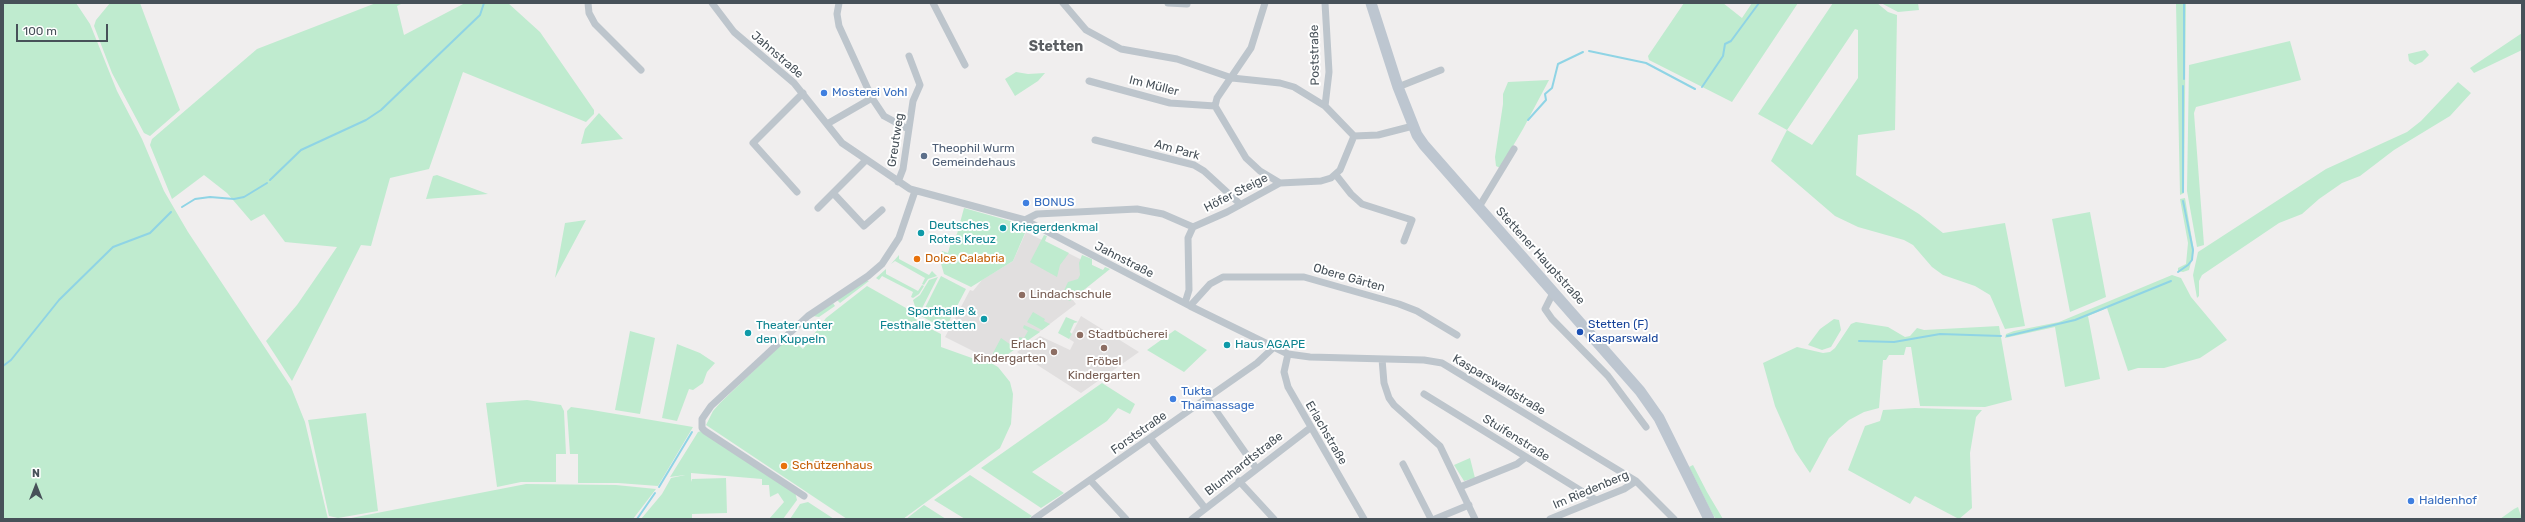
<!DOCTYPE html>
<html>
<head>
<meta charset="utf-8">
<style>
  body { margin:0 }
  #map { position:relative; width:2525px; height:522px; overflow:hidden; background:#f0eeee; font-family:Rubik,sans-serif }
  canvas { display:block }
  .frame { position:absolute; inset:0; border:4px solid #475159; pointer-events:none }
  .north { position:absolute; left:16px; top:466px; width:40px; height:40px; -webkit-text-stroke:3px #fff; paint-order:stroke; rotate:0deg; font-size:11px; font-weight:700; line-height:16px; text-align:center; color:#475159 }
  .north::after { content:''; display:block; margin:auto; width:14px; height:18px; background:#475159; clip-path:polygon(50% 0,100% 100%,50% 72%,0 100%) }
  .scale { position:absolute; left:16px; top:24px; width:92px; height:18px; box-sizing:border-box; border:2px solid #475159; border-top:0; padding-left:5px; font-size:12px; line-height:14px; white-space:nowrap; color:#475159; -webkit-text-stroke:3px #fff; paint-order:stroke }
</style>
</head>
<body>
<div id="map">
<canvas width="2525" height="522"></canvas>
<div class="frame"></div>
<div class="north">N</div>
<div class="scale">100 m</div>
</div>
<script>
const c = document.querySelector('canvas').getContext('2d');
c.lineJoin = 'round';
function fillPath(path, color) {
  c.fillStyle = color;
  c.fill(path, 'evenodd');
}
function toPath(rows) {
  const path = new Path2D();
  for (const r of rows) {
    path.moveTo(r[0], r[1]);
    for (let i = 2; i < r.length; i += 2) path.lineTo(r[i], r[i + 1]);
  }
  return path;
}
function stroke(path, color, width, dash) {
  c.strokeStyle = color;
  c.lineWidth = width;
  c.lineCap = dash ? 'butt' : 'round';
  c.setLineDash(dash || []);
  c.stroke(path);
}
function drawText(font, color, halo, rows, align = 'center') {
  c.font = font + ' Rubik,sans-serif';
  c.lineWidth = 4;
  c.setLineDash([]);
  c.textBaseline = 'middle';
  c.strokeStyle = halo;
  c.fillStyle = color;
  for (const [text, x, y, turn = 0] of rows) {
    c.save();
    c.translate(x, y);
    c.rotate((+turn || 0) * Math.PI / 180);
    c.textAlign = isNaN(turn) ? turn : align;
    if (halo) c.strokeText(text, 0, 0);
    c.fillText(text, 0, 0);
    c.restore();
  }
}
const education = toPath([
  [1026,232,1106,272,1072,299,1076,304,1038,333,998,360,993,361,945,337,970,290,973,291,982,280,1013,261],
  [1081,316,1139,352,1081,393,1017,352,1040,336,1070,350,1074,342,1069,339]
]);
const green = toPath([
  [3,3,76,3,90,24,117,91,142,139,164,191,188,232,291,387,305,422,328,519,3,519],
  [110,3,140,3,180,110,150,136,144,133,112,73,94,26,96,20],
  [376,3,403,3,397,6,404,35,465,3,508,3,540,32,594,110,594,114,586,122,463,72,429,169,390,178,371,246,361,245,292,381,266,341,297,305,337,247,285,242,264,214,251,221,227,193,204,175,172,199,150,145,152,139,257,49],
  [1684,3,1723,3,1742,18,1752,3,1798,3,1732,102,1649,60,1648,56],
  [1833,3,1877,3,1888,12,1897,15,1895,130,1858,135,1856,175,1919,214,1943,233,2005,223,2025,326,2005,329,1990,295,1975,286,1943,275,1932,267,1913,245,1904,240,1858,227,1835,216,1771,161,1787,130,1758,114],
  [1855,29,1858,30,1858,78,1812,145,1787,130],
  [1881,3,1918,3,1919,10,1898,12],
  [2176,3,2186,3,2184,193,2180,195],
  [2522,33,2522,50,2474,73,2470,68],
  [2290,41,2301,80,2196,107,2194,113,2204,245,2197,247,2187,191,2189,65],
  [2425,50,2429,55,2422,62,2415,65,2409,61,2408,54],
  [1016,72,1028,74,1045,73,1038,81,1015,96,1005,79],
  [1549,80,1523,129,1500,168,1496,166,1495,157,1503,104,1503,94,1508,82],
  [2458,82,2471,93,2450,116,2394,150,2360,176,2342,183,2319,199,2302,214,2279,223,2202,275,2199,281,2199,296,2197,298,2193,275,2198,252,2326,169,2407,132,2421,121],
  [599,113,623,139,581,144,585,129],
  [437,175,488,194,426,199,433,176],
  [2185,198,2194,251,2189,270,2183,272,2178,271,2178,268,2186,264,2188,243,2180,199],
  [964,208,1028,226,1013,261,971,287,944,274,940,260,942,251,948,253,951,242,957,234],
  [2090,212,2106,297,2070,312,2052,219],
  [586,220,555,278,565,223],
  [1044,235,1047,236,1045,241,1069,253,1060,265,1057,277,1030,262],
  [899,255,899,259,929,275,932,271,937,276,928,279,924,285,922,284,925,278,895,261,891,264],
  [1082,255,1092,259,1092,265,1103,270,1105,267,1110,269,1070,301,1061,297,1068,282,1078,279,1080,275,1079,263],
  [886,269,886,274,918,291,922,285,924,286,919,294,913,298,911,297,913,292,882,276,879,280,876,278],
  [2172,275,2181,278,2191,297,2227,340,2200,358,2164,368,2138,368,2128,371,2107,308,2088,316,2100,379,2065,387,2055,327,2005,338,2006,334,2014,331,2059,322],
  [941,276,966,289,945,329,921,316],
  [938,277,918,316,913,300,920,295,929,280],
  [866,280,869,281,840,303,837,300],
  [867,286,906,308,915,315,917,322,941,334,941,347,983,362,986,360,998,367,1010,382,1013,394,1011,424,1000,448,903,519,847,519,706,425,713,411,720,403,789,337,803,349,826,318],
  [833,303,835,306,819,317,813,316],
  [1033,312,1045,319,1044,321,1050,324,1042,330,1027,322],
  [1066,317,1078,322,1074,323,1070,332,1072,334,1069,339,1058,333],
  [1834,319,1839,320,1841,330,1831,347,1822,350,1808,345,1820,329],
  [1856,322,1888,327,1905,337,1910,336,1917,328,1924,330,1999,326,2012,400,1985,407,1920,406,1911,347,1906,347,1904,355,1889,355,1886,360,1883,360,1879,408,1864,412,1849,420,1829,438,1810,473,1795,451,1775,406,1763,363,1797,347,1823,353,1830,352,1835,348,1851,324],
  [1024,325,1040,332,998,361,994,359,993,353,1001,338,1014,347,1019,343,1019,337,1024,338,1028,331,1023,328],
  [1175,330,1207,350,1184,372,1147,350],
  [630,331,655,338,640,414,615,410],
  [677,344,700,353,715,363,707,372,703,383,693,390,689,389,677,421,662,418],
  [1102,383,1135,404,1130,414,1118,408,1107,421,1032,472,1064,493,1041,508,981,468],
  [527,400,561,405,564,411,566,454,556,454,556,482,521,482,497,487,486,403],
  [571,407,592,410,693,427,658,486,618,483,578,483,578,454,570,454,567,411],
  [1915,408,1982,410,1976,417,1970,453,1972,508,1959,519,1915,496,1910,504,1848,470,1865,426,1880,421,1883,410],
  [366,413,378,511,338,518,329,516,308,420],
  [701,431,795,492,797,500,783,519,769,519,784,502,778,493,770,497,769,485,762,485,762,479,691,473,691,482,692,479,726,478,727,513,692,514,692,519,641,519,662,494,671,478,685,475,670,477,698,432],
  [1470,458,1475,478,1464,481,1454,465],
  [1693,465,1707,492,1723,519,1716,519,1713,515,1689,467],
  [970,475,1032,516,1028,519,965,519,934,500],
  [526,484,616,485,656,489,633,519,346,519],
  [808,502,834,519,790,519,800,504],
  [924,505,946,519,906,519],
  [2518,507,2522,519,2500,519,2514,509]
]);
const stream = toPath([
  [1589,51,1646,63,1695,89],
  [2184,79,2184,3],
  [1702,87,1723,56,1725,44,1731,41,1759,3],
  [1528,120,1546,100,1545,94,1552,88,1558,64,1583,52],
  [270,180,301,150,366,120,381,110,480,15,484,3],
  [2183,192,2183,86],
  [182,207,195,199,210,197,234,199,244,197,267,183],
  [2178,272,2188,265,2192,260,2193,250,2183,201],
  [2007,336,2075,320,2171,281],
  [1859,341,1894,342,1940,334,2001,336],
  [3,366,11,360,59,300,113,247,150,233,171,212],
  [659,487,692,432],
  [637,519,655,493]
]);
const street = toPath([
  [588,3,589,13,595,24,641,70],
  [712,3,734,32,794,83,842,143,910,189,1025,220,1190,306,1288,354,1310,357,1424,360,1442,363,1636,481,1674,519],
  [839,3,837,14,839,26,872,98,884,116,908,129],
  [933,3,965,65],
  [1063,3,1086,30,1121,49,1177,59,1232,78,1280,83,1294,87,1325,106,1354,136],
  [1168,3,1187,4],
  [1265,3,1251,48,1217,98,1215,106,1246,158,1260,171,1280,183],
  [1325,3,1329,72,1325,106],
  [1089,81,1170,103,1215,106],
  [1398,87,1441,70],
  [827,124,872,98],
  [1095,140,1194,165,1204,171,1240,204],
  [1336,175,1351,194,1362,204,1412,220,1404,241],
  [898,182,903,169,913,101,920,85,909,56],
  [797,192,753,143,803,93],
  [834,194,864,226,882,210],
  [1479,207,1514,149],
  [818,208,866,160],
  [1025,220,1037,214,1137,209,1163,214,1193,227],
  [1554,291,1545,309,1552,319,1608,376,1646,427],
  [1185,303,1189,290,1188,238,1193,227,1227,212,1280,183,1321,181,1331,178,1340,170,1354,136,1378,135,1413,126],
  [1190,306,1210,284,1223,277,1304,277,1399,304,1417,311,1457,335],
  [1288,354,1284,372,1288,387,1364,519],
  [1382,359,1384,383,1389,398,1394,405,1440,446,1475,519],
  [1424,394,1596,500],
  [1207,398,1256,468],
  [1150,438,1205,508],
  [1403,464,1431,519],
  [1090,480,1126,519],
  [1239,481,1274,519],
  [1460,487,1517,464,1526,457],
  [804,496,705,431,702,428,702,419,711,406,808,316,868,276,882,264,899,238,915,191],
  [1034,519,1257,363,1273,348],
  [1192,519,1310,428],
  [1435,519,1469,505],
  [1550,519,1624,489,1636,481]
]);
const secondary = toPath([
  [1371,3,1398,87,1417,135,1424,145,1640,391,1659,418,1709,519]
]);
const markers = [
  [824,93,4,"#3f7fe0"],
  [924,156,4,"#5c6f8a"],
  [1026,203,4,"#3f7fe0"],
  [1003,228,4,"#0f9aa8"],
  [921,233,4,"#0f9aa8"],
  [917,259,4,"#e8710a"],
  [1022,295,4,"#8d6e63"],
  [984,319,4,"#0f9aa8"],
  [1580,332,4,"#1a4fb4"],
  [748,333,4,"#0f9aa8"],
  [1080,335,4,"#8d6e63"],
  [1227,345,4,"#0f9aa8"],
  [1104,348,4,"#8d6e63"],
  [1054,352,4,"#8d6e63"],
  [1173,399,4,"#3f7fe0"],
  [784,466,4,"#e8710a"],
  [2411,501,4,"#3f7fe0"]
];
const streetNames = [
  ["Jahnstraße",777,55,41],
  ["Poststraße",1315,55,-91],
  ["Im Müller",1154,86,14],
  ["Greutweg",896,140,-81],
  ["Am Park",1177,150,16],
  ["Höfer Steige",1236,193,-27],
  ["Stettener Hauptstraße",1540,256,48],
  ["Jahnstraße",1124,260,27],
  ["Obere Gärten",1349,278,16],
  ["Kasparswaldstraße",1499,385,31],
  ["Forststraße",1139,433,-35],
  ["Erlachstraße",1326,433,60],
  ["Stuifenstraße",1516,438,32],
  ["Blumhardtstraße",1244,464,-38],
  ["Im Riedenberg",1591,490,-23]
];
const shopNames = [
  ["Mosterei Vohl",832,93],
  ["BONUS",1034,203],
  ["Tukta",1181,392],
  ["Thaimassage",1181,406],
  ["Haldenhof",2419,501]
];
const serviceNames = [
  ["Theophil Wurm",932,149],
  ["Gemeindehaus",932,163]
];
const cultureNames = [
  ["Deutsches",929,226],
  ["Rotes Kreuz",929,240],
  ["Kriegerdenkmal",1011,228],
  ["Sporthalle &",976,312,"right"],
  ["Festhalle Stetten",976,326,"right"],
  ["Theater unter",756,326],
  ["den Kuppeln",756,340],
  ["Haus AGAPE",1235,345]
];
const foodNames = [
  ["Dolce Calabria",925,259],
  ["Schützenhaus",792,466]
];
const educationNames = [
  ["Lindachschule",1030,295],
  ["Stadtbücherei",1088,335],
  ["Erlach",1046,345,"right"],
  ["Kindergarten",1046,359,"right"],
  ["Fröbel",1104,362,"center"],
  ["Kindergarten",1104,376,"center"]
];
const transitNames = [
  ["Stetten (F)",1588,325],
  ["Kasparswald",1588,339]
];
const quarterNames = [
  ["Stetten",1056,47]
];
fillPath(education, '#e1dfdf');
fillPath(green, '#bfebcf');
stroke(stream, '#8fd4e5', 2);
stroke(street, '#bdc5cc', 7);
stroke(secondary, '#bdc6d0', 11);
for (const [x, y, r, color] of markers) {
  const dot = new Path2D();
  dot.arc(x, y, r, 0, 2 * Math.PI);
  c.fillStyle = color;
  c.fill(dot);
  stroke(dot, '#fff', 1.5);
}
drawText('12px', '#475159', '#fff', streetNames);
drawText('12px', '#366cbe', '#fff', shopNames, 'left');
drawText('12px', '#4e5e75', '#fff', serviceNames, 'left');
drawText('12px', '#0d838f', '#fff', cultureNames, 'left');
drawText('12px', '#c56008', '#fff', foodNames, 'left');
drawText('12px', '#785e54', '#fff', educationNames, 'left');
drawText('12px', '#164399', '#fff', transitNames, 'left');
drawText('bold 14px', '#5b5e62', '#fff', quarterNames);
</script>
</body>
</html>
